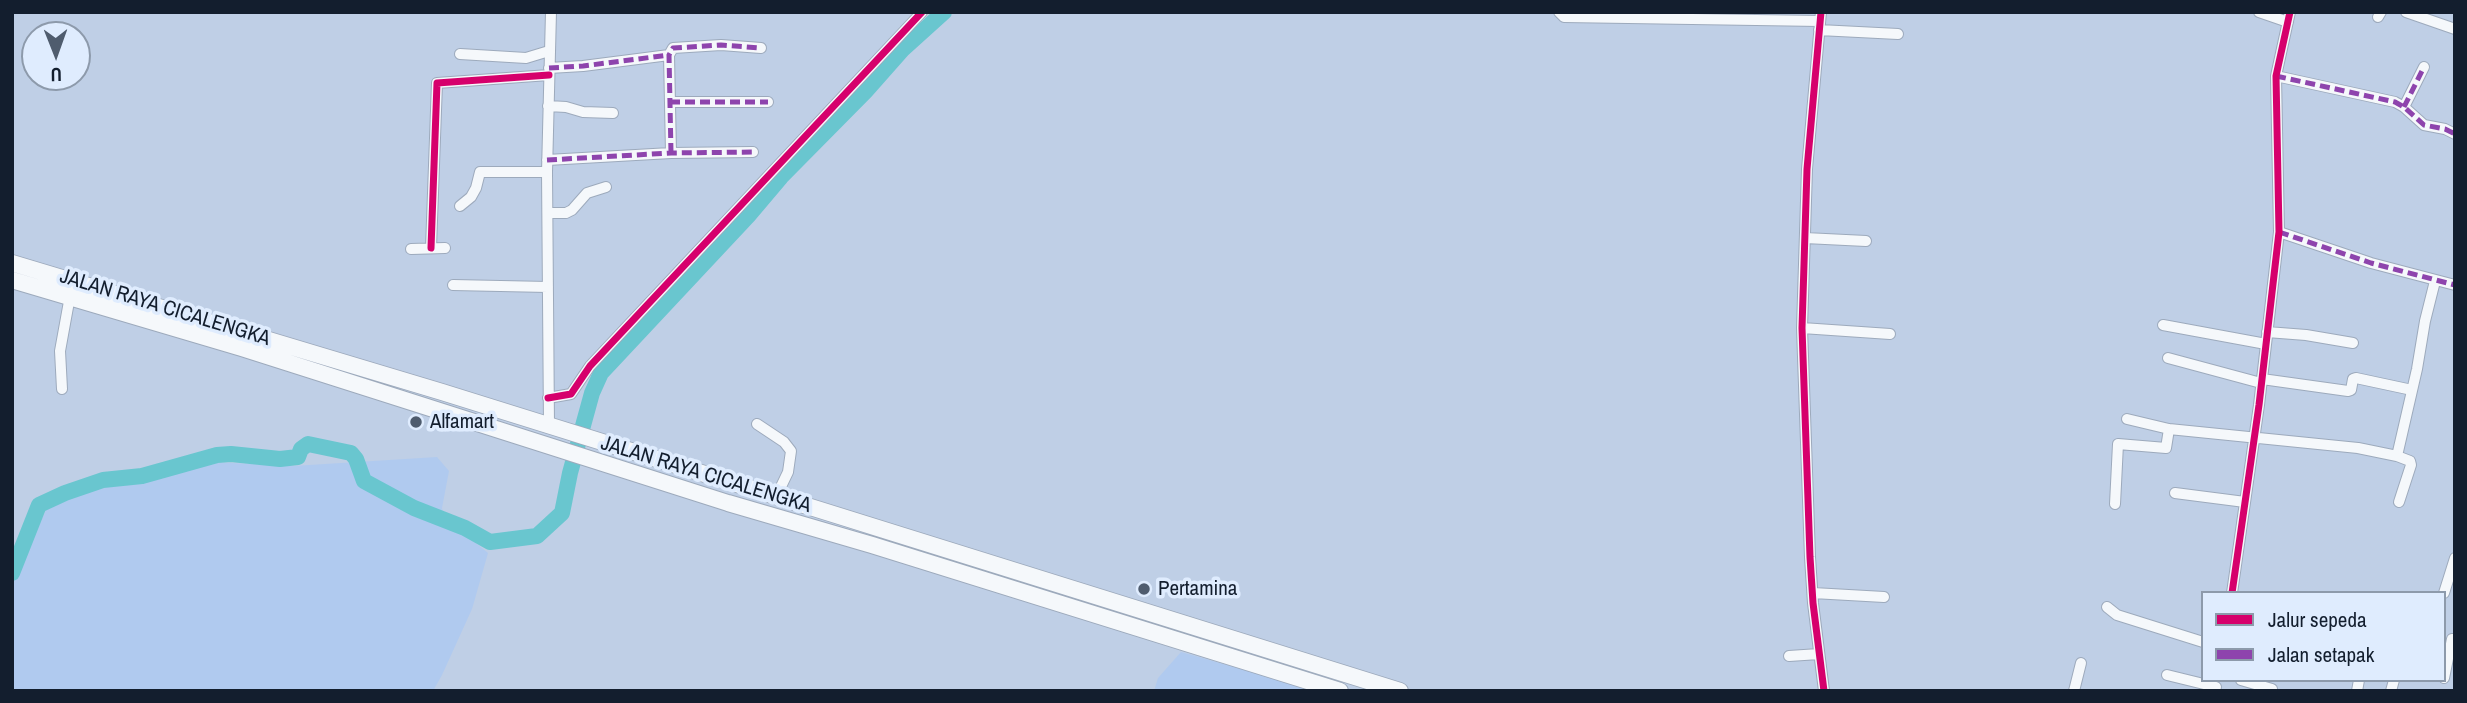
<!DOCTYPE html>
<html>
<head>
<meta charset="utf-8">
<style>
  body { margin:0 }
  #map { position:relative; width:2467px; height:703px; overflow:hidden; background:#bfcfe6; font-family:"Archivo Narrow",sans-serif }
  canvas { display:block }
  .frame { position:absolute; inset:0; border:14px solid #131e2e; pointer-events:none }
  .legend { position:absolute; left:2201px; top:591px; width:245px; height:91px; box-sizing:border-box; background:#dfecfe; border:2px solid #8d9aab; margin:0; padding:9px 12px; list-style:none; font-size:21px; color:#131e2e }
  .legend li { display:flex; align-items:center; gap:14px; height:35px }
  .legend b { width:35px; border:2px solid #8d9aab }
  .north { position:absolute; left:21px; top:21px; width:70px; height:70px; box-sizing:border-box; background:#dfecfe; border:2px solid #8d9aab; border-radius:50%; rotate:179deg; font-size:19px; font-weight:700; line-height:28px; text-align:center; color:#131e2e }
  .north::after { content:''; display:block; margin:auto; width:24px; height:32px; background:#4f5c6e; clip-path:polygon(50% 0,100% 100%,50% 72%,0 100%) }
</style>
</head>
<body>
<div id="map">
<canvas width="2467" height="703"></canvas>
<div class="frame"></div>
<ul class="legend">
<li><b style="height:9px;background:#d6006c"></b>Jalur sepeda</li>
<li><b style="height:9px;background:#8e44ad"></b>Jalan setapak</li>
</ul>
<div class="north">U</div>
</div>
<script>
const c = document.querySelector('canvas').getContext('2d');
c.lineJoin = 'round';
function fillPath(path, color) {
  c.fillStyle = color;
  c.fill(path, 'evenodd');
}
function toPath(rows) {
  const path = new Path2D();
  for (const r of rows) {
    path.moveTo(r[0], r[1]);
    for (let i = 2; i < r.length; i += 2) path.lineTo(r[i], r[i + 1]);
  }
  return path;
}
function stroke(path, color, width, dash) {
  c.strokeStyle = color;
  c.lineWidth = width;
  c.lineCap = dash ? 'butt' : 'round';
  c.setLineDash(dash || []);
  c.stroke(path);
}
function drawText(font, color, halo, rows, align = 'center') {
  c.font = font + ' "Archivo Narrow",sans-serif';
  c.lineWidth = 7;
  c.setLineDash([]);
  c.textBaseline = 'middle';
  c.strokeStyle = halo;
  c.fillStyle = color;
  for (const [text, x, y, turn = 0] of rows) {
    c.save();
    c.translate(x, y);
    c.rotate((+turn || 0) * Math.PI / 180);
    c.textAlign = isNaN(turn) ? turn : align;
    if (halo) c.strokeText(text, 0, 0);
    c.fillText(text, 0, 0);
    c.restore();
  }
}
const built = toPath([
  [437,457,449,471,442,508,446,528,471,539,488,553,472,609,442,675,433,691,12,691,12,584,46,510,81,494,108,487,137,484,211,462,293,466],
  [1181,652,1283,681,1312,691,1154,691,1158,678]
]);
const river = toPath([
  [12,573,39,505,65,493,103,480,142,476,217,455,231,454,280,459,298,457,301,449,308,444,351,453,356,459,364,481,414,508,465,528,490,542,537,536,562,513,570,473,592,393,601,373,748,216,781,177,865,92,903,49,944,12]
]);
const minor = toPath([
  [1559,12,1564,17,1820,21],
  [1821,12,1807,169,1802,328,1810,557,1813,603,1824,691],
  [2259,12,2288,22],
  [2406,12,2455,29],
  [2378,17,2381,12],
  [1819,30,1898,34],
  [460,54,526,58,549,51],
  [549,68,583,66,669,55],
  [2276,76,2395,102,2404,107,2424,125,2445,129,2455,134],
  [670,102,768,102],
  [548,106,566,107,583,112,613,113],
  [2404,107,2424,67],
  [671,153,669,55,673,48,721,45,761,48],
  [547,160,671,153,753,152],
  [460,206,471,197,476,188,480,172,547,172],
  [548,213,566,213,572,210,587,193,606,187],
  [2279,232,2371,263,2455,285],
  [1805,238,1866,241],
  [431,248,437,83,549,75],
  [411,249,445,248],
  [453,285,548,287],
  [2163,325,2266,344],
  [1802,328,1890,334],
  [2267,332,2306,335,2353,343],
  [2168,358,2261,383],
  [2262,379,2348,391,2351,390,2353,379,2356,378,2412,390],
  [62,389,60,351,70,296],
  [548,398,571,394,590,366,922,12],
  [2127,419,2169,429,2358,448,2397,456,2410,461,2411,465,2399,502],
  [757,424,784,442,791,451,788,472,776,497],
  [549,426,547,172,551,12],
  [2397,456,2417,369,2425,321,2435,281],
  [2175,493,2245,502],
  [2115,504,2118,444,2166,448,2169,429],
  [1813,593,1884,597],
  [2232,593,2259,405,2279,232,2276,76,2290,12],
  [2444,593,2455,558],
  [2107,607,2117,615,2203,642],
  [1789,656,1819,654],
  [2167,675,2216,687],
  [2444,678,2452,639],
  [2241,680,2272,689],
  [2074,691,2081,663],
  [2357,691,2359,680],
  [2391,691,2394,680]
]);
const highway = toPath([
  [12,263,442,392,1400,691],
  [12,280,242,348,728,503,872,545,1340,691]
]);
const quiet = toPath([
  [549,68,583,66,669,55],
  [2276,76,2395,102,2404,107,2424,125,2445,129,2455,134],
  [670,102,768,102],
  [2404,107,2424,67],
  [671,153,669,55,673,48,721,45,761,48],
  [547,160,671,153,753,152],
  [2279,232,2371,263,2455,285]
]);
const cycleway = toPath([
  [1821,12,1807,169,1802,328,1810,557,1813,603,1824,691],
  [431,248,437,83,549,75],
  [548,398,571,394,590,366,922,12],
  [2232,593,2259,405,2279,232,2276,76,2290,12]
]);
const markers = [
  [416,422,7,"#4f5c6e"],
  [1144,589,7,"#4f5c6e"]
];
const streetNames = [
  ["JALAN RAYA CICALENGKA",165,308,17],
  ["JALAN RAYA CICALENGKA",706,475,17]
];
const poiNames = [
  ["Alfamart",430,422],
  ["Pertamina",1158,589]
];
fillPath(built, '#b0caef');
stroke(river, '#69c6cf', 16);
stroke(minor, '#9daabc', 12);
stroke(highway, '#9daabc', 18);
stroke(minor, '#f5f8fb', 10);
stroke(highway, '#f5f8fb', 16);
stroke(quiet, '#8e44ad', 5, [10, 5]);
stroke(cycleway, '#d6006c', 7);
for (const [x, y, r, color] of markers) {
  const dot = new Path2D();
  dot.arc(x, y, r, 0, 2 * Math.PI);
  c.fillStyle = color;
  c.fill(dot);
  stroke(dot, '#dfecfe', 2.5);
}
drawText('21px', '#131e2e', '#dfecfe', streetNames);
drawText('21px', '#131e2e', '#dfecfe', poiNames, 'left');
</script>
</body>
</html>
